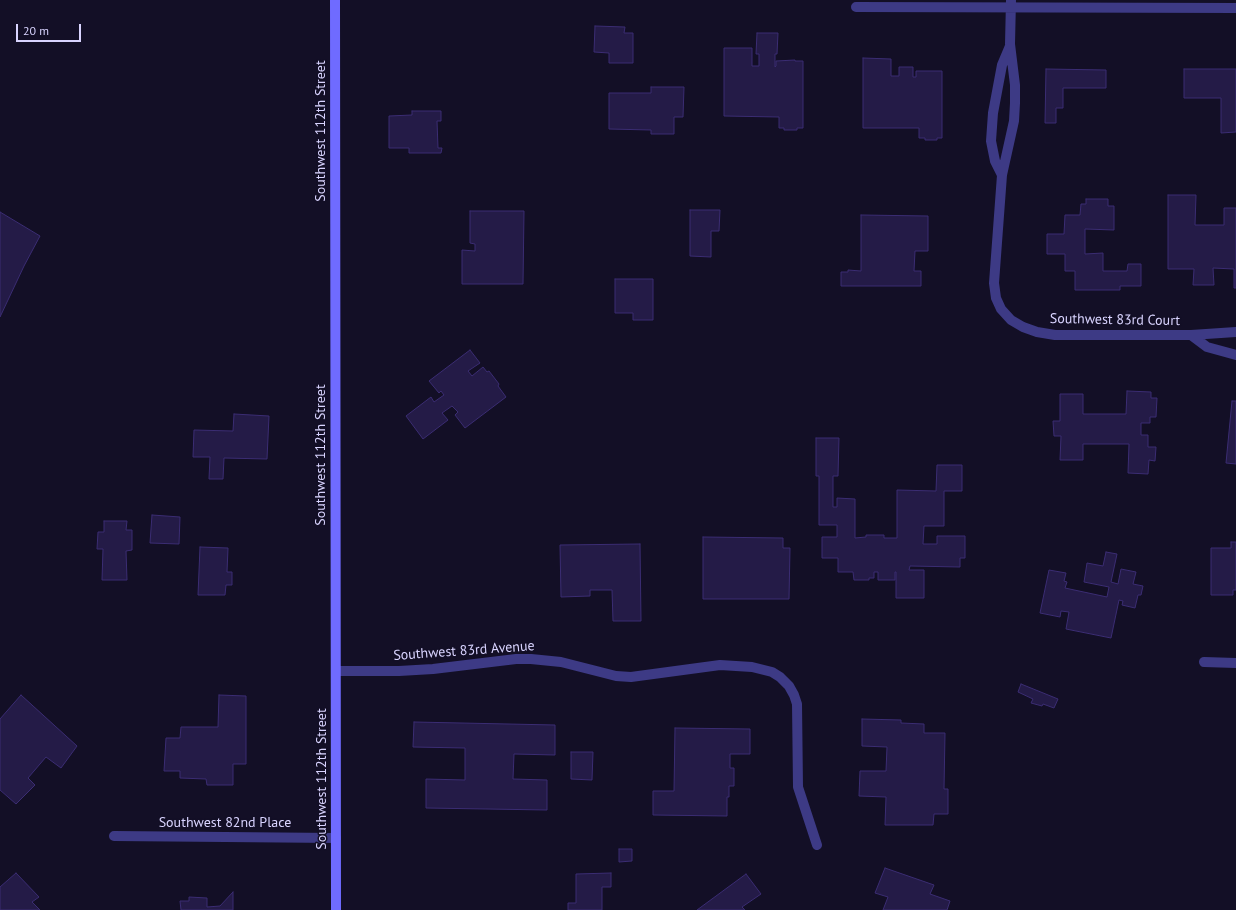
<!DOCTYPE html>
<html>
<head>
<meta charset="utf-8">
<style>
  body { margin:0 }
  #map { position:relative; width:1236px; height:910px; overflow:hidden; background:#130f26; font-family:"PT Sans",sans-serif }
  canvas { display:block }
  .scale { position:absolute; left:16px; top:24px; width:65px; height:18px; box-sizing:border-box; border:2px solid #d9d4ff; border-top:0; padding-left:5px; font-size:12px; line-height:14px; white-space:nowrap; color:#d9d4ff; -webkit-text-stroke:3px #130f26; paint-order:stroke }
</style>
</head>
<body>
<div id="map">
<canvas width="1236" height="910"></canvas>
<div class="scale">20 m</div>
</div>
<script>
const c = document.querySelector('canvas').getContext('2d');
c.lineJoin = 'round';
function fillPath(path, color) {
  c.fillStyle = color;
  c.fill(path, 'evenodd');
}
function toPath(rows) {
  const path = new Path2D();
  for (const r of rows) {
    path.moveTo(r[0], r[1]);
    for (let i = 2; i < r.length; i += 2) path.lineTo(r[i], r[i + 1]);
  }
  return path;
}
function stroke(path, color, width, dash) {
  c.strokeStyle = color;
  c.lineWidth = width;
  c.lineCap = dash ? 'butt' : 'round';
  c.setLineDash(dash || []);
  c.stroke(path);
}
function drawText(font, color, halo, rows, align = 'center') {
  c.font = font + ' "PT Sans",sans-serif';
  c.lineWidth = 3;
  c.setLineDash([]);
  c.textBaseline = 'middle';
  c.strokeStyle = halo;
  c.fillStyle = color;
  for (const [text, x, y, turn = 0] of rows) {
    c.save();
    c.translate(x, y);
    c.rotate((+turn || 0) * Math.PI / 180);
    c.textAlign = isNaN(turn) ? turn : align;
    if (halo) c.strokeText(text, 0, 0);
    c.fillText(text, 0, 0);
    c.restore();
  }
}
const building = toPath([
  [595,26,625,27,624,33,633,33,633,63,609,63,609,53,594,52,595,26],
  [757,33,778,33,777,54,775,54,775,67,776,66,776,61,795,60,795,61,803,61,803,128,797,128,797,130,784,130,784,128,779,128,779,117,724,116,724,48,752,48,752,66,759,66,759,54,756,54,757,33],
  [863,58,891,59,891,76,899,76,899,67,913,67,913,77,916,77,916,71,942,71,942,138,937,138,937,140,925,140,925,138,919,138,919,128,863,128,863,58],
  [1046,69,1106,70,1106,88,1063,88,1063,108,1056,108,1056,123,1045,123,1046,69],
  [1184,69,1236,69,1236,132,1221,133,1221,98,1184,98,1184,69],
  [651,87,684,87,683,117,674,117,674,134,651,134,651,130,609,129,609,93,651,93,651,87],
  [412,111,441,111,441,121,437,121,438,148,442,148,441,153,409,153,409,148,389,148,389,116,412,115,412,111],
  [1168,195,1196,195,1195,225,1224,225,1224,208,1236,208,1236,288,1234,288,1234,269,1213,268,1214,285,1193,285,1194,269,1168,269,1168,195],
  [1086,199,1108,199,1108,206,1114,206,1114,230,1085,229,1085,254,1103,253,1103,271,1127,271,1128,264,1141,264,1141,286,1120,286,1120,290,1075,290,1075,271,1065,271,1065,254,1047,254,1047,234,1064,234,1065,215,1080,215,1081,204,1086,204,1086,199],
  [690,210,720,210,719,231,711,231,711,257,690,256,690,210],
  [470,211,524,211,523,284,462,284,462,250,475,251,475,244,470,243,470,211],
  [0,212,40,236,24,266,0,317,0,212],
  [861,215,928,216,928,251,915,251,914,271,921,271,921,286,841,286,841,272,848,272,848,270,861,271,861,215],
  [615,279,653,279,653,320,633,320,633,313,615,313,615,279],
  [470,350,480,363,468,371,472,376,483,367,487,372,489,371,499,384,498,386,506,397,465,428,455,415,458,412,452,406,442,413,448,420,423,439,406,416,431,397,434,402,444,395,441,391,439,393,429,381,470,350],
  [1127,391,1151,392,1151,398,1157,398,1156,417,1150,417,1150,423,1141,423,1141,435,1148,435,1148,447,1156,447,1155,461,1149,460,1148,474,1128,473,1129,444,1083,444,1083,460,1060,460,1061,436,1054,436,1053,421,1060,421,1060,394,1083,394,1083,414,1126,414,1127,391],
  [1232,401,1236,401,1236,464,1226,463,1232,401],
  [234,414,269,416,267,459,224,458,223,479,209,479,210,457,193,457,194,430,233,431,234,414],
  [816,438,839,438,838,476,833,476,833,507,837,507,837,498,855,499,855,538,866,537,866,535,884,535,884,538,897,538,897,490,936,491,937,465,962,465,962,491,944,491,944,526,924,526,923,544,937,544,937,536,965,536,965,558,960,558,960,567,910,566,909,570,924,570,924,598,896,598,896,572,895,572,895,580,878,580,878,572,874,572,874,578,869,578,869,580,854,580,853,572,838,572,838,558,822,558,822,537,837,537,837,525,819,525,819,476,816,476,816,438],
  [152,515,180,517,179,544,150,543,152,515],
  [104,521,127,521,126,530,132,530,132,550,126,551,127,580,102,580,103,549,97,549,98,532,104,532,104,521],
  [703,537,783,538,783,548,790,548,789,599,703,599,703,537],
  [1231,542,1236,542,1236,590,1233,590,1233,595,1211,595,1211,548,1231,548,1231,542],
  [640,544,641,621,613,621,612,590,590,590,590,596,561,597,560,545,640,544],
  [200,547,228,548,227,572,232,572,232,585,226,585,225,595,198,595,200,547],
  [1106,552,1117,554,1111,582,1118,584,1121,569,1136,572,1133,584,1143,586,1141,595,1138,595,1135,608,1122,605,1123,601,1119,600,1111,638,1066,629,1069,612,1061,611,1060,617,1040,613,1049,570,1066,573,1064,581,1067,582,1065,588,1107,597,1109,587,1084,582,1087,563,1103,566,1106,552],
  [1021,684,1058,699,1054,708,1043,704,1042,706,1031,703,1033,699,1018,692,1021,684],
  [21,695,77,746,61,768,46,757,28,778,35,785,16,804,0,790,0,719,21,695],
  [219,695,246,696,246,764,233,764,233,785,207,785,206,779,180,778,180,771,164,771,166,738,180,738,181,727,218,727,219,695],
  [862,719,901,720,901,723,924,724,924,733,945,733,944,789,948,789,948,814,934,814,933,825,885,825,886,797,859,796,860,771,886,771,887,747,862,746,862,719],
  [414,722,555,725,555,755,514,754,513,779,547,780,547,810,426,808,426,779,465,780,465,748,413,747,414,722],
  [675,728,750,729,750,754,730,754,730,768,734,768,734,786,729,786,729,797,727,797,727,816,653,815,653,791,674,791,675,728],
  [571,752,593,752,592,780,571,779,571,752],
  [619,849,632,849,632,861,619,862,619,849],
  [885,868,934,885,930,894,950,901,947,910,883,910,888,897,875,893,885,868],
  [16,873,39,897,32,902,40,910,0,910,0,887,16,873],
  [611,873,611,887,602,887,602,910,568,910,568,903,576,903,576,874,611,873],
  [746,874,761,894,742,907,745,910,697,910,746,874],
  [233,892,233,910,181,910,180,901,189,901,189,897,207,898,207,907,220,906,233,892]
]);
const minor = toPath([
  [1011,0,1010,44,1015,85,1015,103,1014,121,1002,175,994,283,996,298,1001,309,1011,320,1023,327,1037,332,1055,335,1191,335,1236,332],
  [856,7,1236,8],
  [1002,175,995,161,991,141,993,113,1002,65,1010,46],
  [1191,335,1207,347,1236,355],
  [1204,662,1236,663],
  [336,671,399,671,433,669,516,659,531,659,561,662,616,676,631,677,720,665,752,667,772,672,780,677,789,686,794,695,797,704,798,787,817,845],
  [114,836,336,838]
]);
const secondary = toPath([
  [335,0,336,910]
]);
const streetNames = [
  ["Southwest 112th Street",321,131,-90],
  ["Southwest 83rd Court",1115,320,1],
  ["Southwest 112th Street",321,455,-90],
  ["Southwest 83rd Avenue",464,651,-4],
  ["Southwest 112th Street",322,779,-90],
  ["Southwest 82nd Place",225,823]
];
fillPath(building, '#241b47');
stroke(building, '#3b2d73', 1);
stroke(minor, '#3d3a85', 10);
stroke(secondary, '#6f6bff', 10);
drawText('14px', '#d9d4ff', '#130f26', streetNames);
</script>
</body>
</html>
